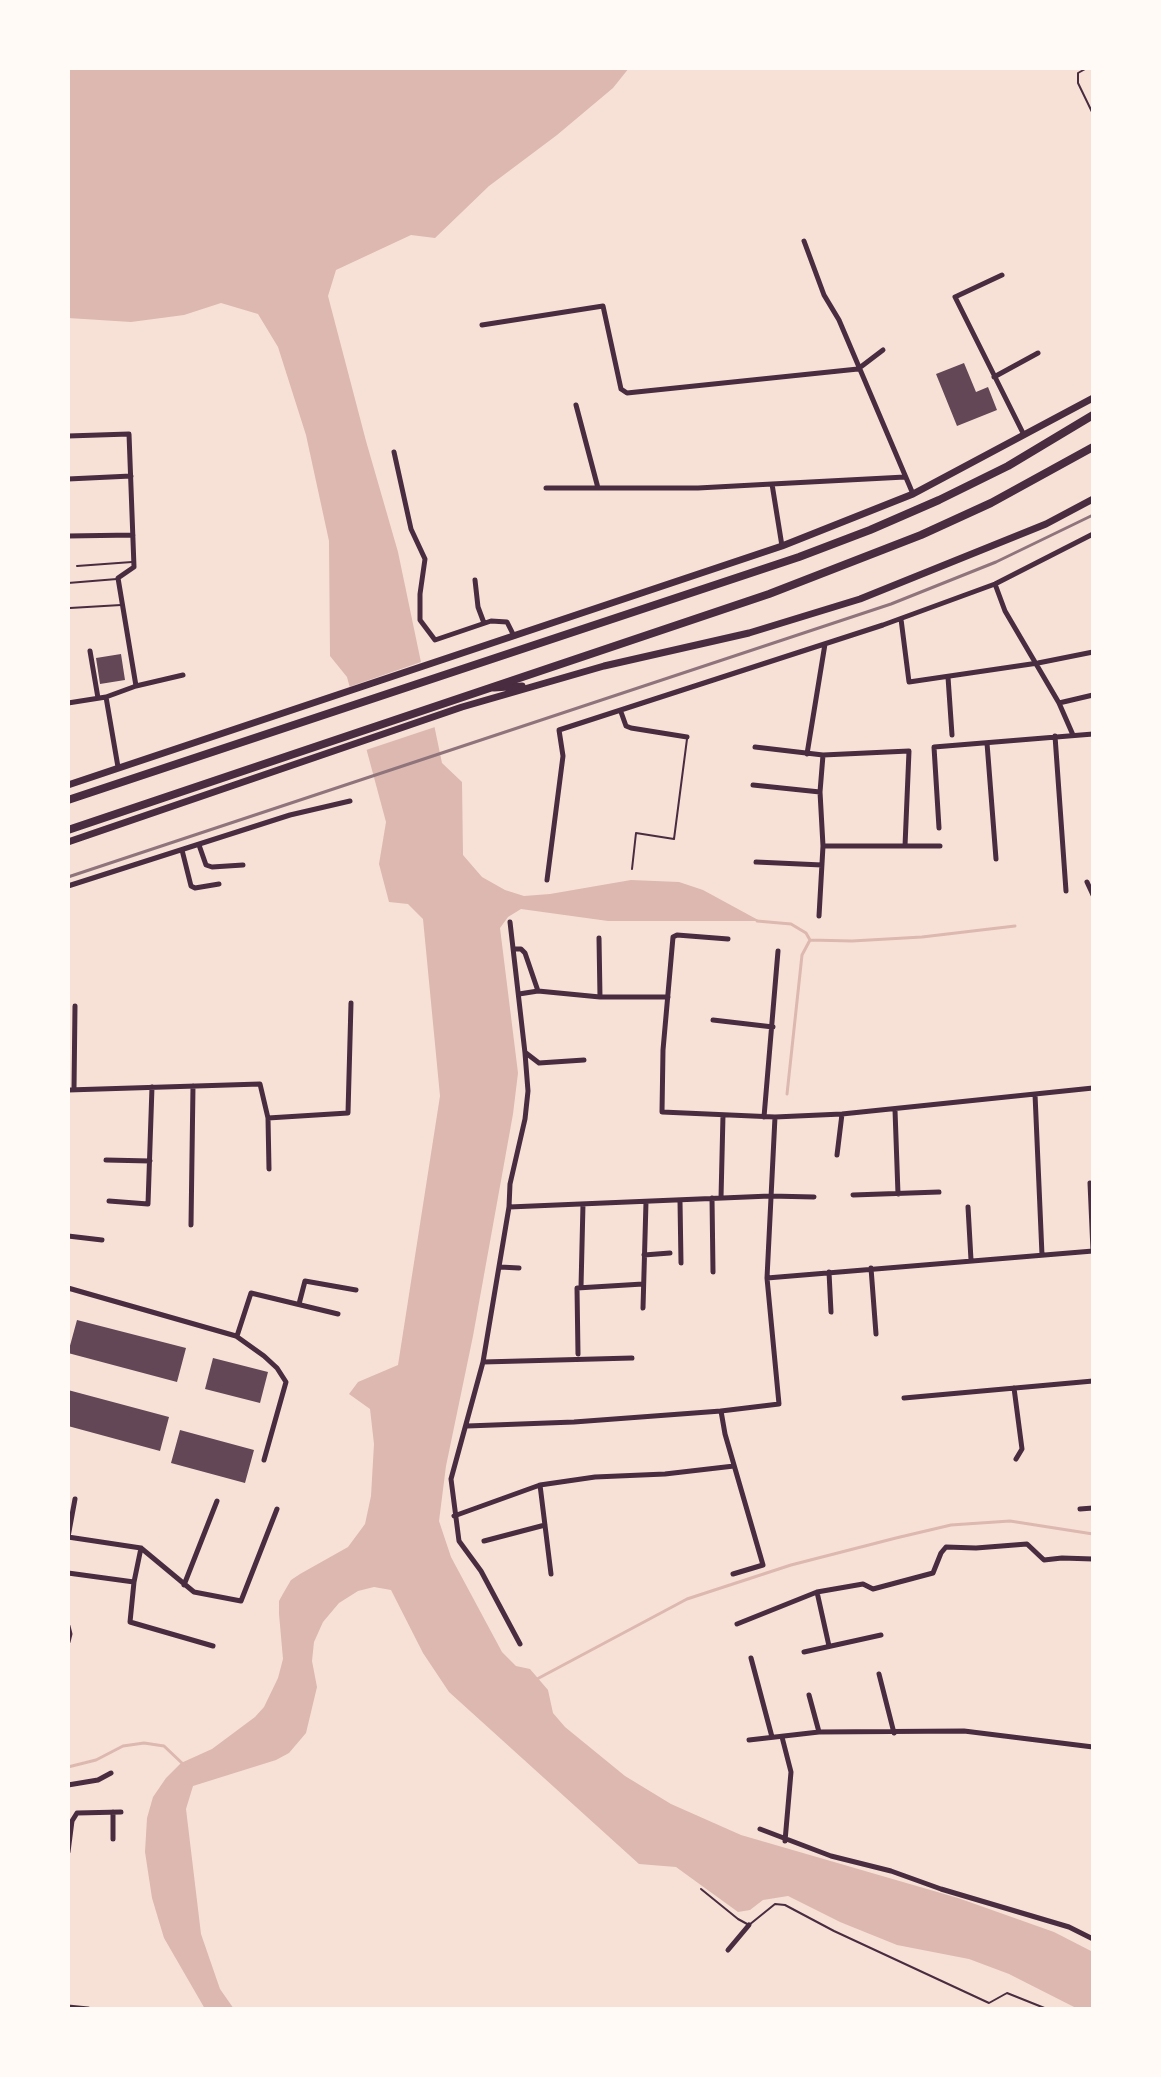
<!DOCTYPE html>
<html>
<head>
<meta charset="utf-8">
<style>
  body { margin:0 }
  #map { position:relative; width:1161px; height:2077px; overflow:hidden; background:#f7e1d7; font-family:Barlow,sans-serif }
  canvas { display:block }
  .frame { position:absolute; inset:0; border:70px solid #fffaf5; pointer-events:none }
</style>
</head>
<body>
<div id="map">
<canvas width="1161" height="2077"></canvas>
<div class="frame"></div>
</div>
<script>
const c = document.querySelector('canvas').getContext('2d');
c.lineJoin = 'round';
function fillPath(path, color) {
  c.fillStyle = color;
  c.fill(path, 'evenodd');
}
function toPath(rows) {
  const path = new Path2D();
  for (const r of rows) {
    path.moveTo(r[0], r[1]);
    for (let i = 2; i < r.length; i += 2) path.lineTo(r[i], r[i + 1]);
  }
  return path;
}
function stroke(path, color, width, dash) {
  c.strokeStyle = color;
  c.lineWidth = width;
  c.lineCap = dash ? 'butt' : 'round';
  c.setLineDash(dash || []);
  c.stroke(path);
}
const water = toPath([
  [68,68,629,68,613,88,557,135,489,186,435,238,411,235,336,270,328,296,366,441,398,552,442,763,462,782,463,855,482,877,505,890,524,896,550,894,631,880,679,882,703,890,760,921,608,921,521,909,508,917,500,928,518,1073,513,1114,473,1336,446,1466,439,1521,451,1557,502,1652,516,1666,530,1669,548,1690,553,1713,565,1727,625,1776,671,1804,741,1835,958,1898,1054,1932,1093,1952,1093,2009,1078,2009,1009,1974,969,1959,897,1945,840,1922,788,1896,763,1900,750,1910,738,1912,676,1867,639,1864,449,1692,423,1653,391,1590,374,1587,358,1591,339,1603,323,1622,314,1642,312,1661,317,1687,306,1733,289,1753,276,1760,193,1786,186,1809,201,1934,220,1989,234,2009,205,2009,164,1938,152,1898,145,1852,147,1818,153,1797,166,1778,181,1763,212,1749,255,1717,264,1707,278,1678,283,1659,279,1614,279,1601,284,1592,291,1580,300,1574,348,1547,365,1524,371,1496,374,1444,370,1409,349,1394,358,1382,398,1365,440,1096,423,919,408,904,389,902,379,864,386,822,347,677,330,656,329,541,306,435,278,347,258,314,221,303,184,315,131,322,68,318]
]);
const pier = toPath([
  [424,661,438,726,363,751,346,688]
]);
const stream = toPath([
  [757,921,791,924,806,933,810,940,852,941,922,937,1015,926],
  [787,1094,802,955,810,940],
  [537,1679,687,1599,791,1565,896,1538,951,1525,1010,1521,1093,1534],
  [68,1767,96,1760,123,1746,144,1743,164,1746,184,1765]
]);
const building = toPath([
  [964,363,976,392,988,387,997,410,957,426,936,374],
  [121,654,125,680,100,684,96,658],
  [77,1320,186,1348,177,1382,68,1353],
  [213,1358,268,1372,260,1403,205,1389],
  [68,1390,169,1417,160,1451,68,1426],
  [180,1430,254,1450,245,1483,171,1463]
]);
const service = toPath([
  [1087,68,1078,73,1078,83,1093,114],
  [77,566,132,562],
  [68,583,117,579],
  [70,608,121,605],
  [632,869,636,833,674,839,687,739],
  [701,1889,738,1919,749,1925,775,1904,785,1905,834,1931,989,2003,1007,1993,1047,2009]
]);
const minor = toPath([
  [804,241,824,295,839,320,913,494],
  [1002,275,955,297,1024,435],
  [482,325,603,306,621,389,627,393,858,369,883,350],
  [994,377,1038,353],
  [576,405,598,488],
  [68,436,129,434,134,567,118,578,136,686,106,697,118,767],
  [394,452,411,529,425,559,420,594,420,620,435,640,491,621,507,622,514,636],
  [68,479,131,476],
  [772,484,905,477],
  [546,488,698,488,772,484,782,546],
  [68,536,133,535],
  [475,580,478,607,484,623],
  [995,584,1005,611,1059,703,1073,735],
  [901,619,909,682,1038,663,1093,652],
  [90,651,98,698],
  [948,677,952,735],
  [136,686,183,675],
  [68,703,106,697],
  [1059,703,1093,695],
  [621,712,626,726,631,728,687,737],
  [1055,736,1066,891],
  [987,743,996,859],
  [755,747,823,755,909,751,905,846],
  [807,754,825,644],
  [753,785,820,792],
  [939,828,934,747,1093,734],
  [199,845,206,865,212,867,243,865],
  [823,846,940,846],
  [182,850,191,886,195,888,219,884],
  [756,862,822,865],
  [547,880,563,756,559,730,883,625,995,584,1093,534],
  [1087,882,1093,895],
  [68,886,290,815,350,801],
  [819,916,823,846,820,792,823,755],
  [510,922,525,1053,528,1091,525,1119,510,1184,509,1207,483,1362,451,1479,459,1541,481,1571,520,1644],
  [599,938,600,997],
  [728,939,677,935,673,937,663,1050,662,1112,775,1117,842,1114,1093,1088],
  [514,949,521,949,525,953,538,991],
  [519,994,538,991,600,997,668,997],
  [713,1020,773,1027],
  [526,1053,539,1063,584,1060],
  [74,1089,75,1006],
  [68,1090,260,1084,268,1118,348,1113,351,1003],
  [1035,1094,1042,1255],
  [895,1110,898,1194],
  [764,1117,778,951],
  [268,1118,269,1169],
  [837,1155,842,1114],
  [106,1160,150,1161],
  [1090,1183,1093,1251],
  [853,1195,939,1192],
  [712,1198,713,1272],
  [721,1198,723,1115],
  [109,1201,148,1204,152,1087],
  [680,1201,681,1263],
  [509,1207,770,1196,814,1197],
  [968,1207,971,1260],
  [191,1225,193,1086],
  [68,1236,102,1240],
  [644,1255,670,1253],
  [500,1267,519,1268],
  [871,1268,876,1334],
  [829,1272,831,1312],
  [767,1278,1093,1251],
  [581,1287,583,1204],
  [68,1288,236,1336,264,1356,277,1368,286,1382,264,1460],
  [299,1304,305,1281,356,1290],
  [643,1308,646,1202],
  [237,1336,251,1293,338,1314],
  [578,1354,577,1288,643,1284],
  [483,1362,632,1358],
  [1014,1388,1022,1449,1016,1459],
  [904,1398,1093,1381],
  [721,1411,725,1434,763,1565,733,1574],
  [467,1426,574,1422,721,1411,779,1404,767,1278,775,1117],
  [540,1485,551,1574],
  [1080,1509,1093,1508],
  [454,1516,540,1485,595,1477,665,1474,734,1466],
  [68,1537,141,1548,194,1592,241,1601,277,1509],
  [68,1537,75,1499],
  [484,1541,545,1525],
  [141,1548,134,1582,130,1622,213,1646],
  [68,1573,134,1582],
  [184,1585,217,1501],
  [817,1592,829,1646],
  [737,1624,817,1592,863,1584,873,1589,933,1573,941,1553,946,1547,976,1548,1027,1544,1044,1560,1062,1558,1093,1559],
  [68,1626,70,1634,68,1642],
  [804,1652,881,1635],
  [751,1658,772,1737],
  [879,1674,894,1733],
  [809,1695,819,1732],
  [782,1737,791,1772,785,1841],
  [749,1740,819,1732,964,1731,1093,1747],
  [68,1785,98,1780,111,1773],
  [760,1829,831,1856,891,1871,941,1889,1069,1927,1093,1939],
  [113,1839,113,1812],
  [68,1852,72,1821,77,1813,121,1812],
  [728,1950,749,1925],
  [68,2007,88,2009]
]);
const primary = toPath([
  [494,688,522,686],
  [68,785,782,546,913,494,1093,398],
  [68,842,462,707,604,666,749,633,860,599,1046,524,1093,499]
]);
const trunk = toPath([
  [68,800,799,557,870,530,939,500,1008,466,1093,415],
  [68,830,769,594,921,535,991,503,1093,447]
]);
const rail = toPath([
  [68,877,891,604,996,562,1093,515]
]);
fillPath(water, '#dcb8b0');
fillPath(pier, '#f7e1d7');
stroke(stream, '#dcb8b0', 3);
fillPath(building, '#644757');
stroke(service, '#4a2c40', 2);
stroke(minor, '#4a2c40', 5);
stroke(primary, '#4a2c40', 7);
stroke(trunk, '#4a2c40', 8);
stroke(rail, '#8f747c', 3);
</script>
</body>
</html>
